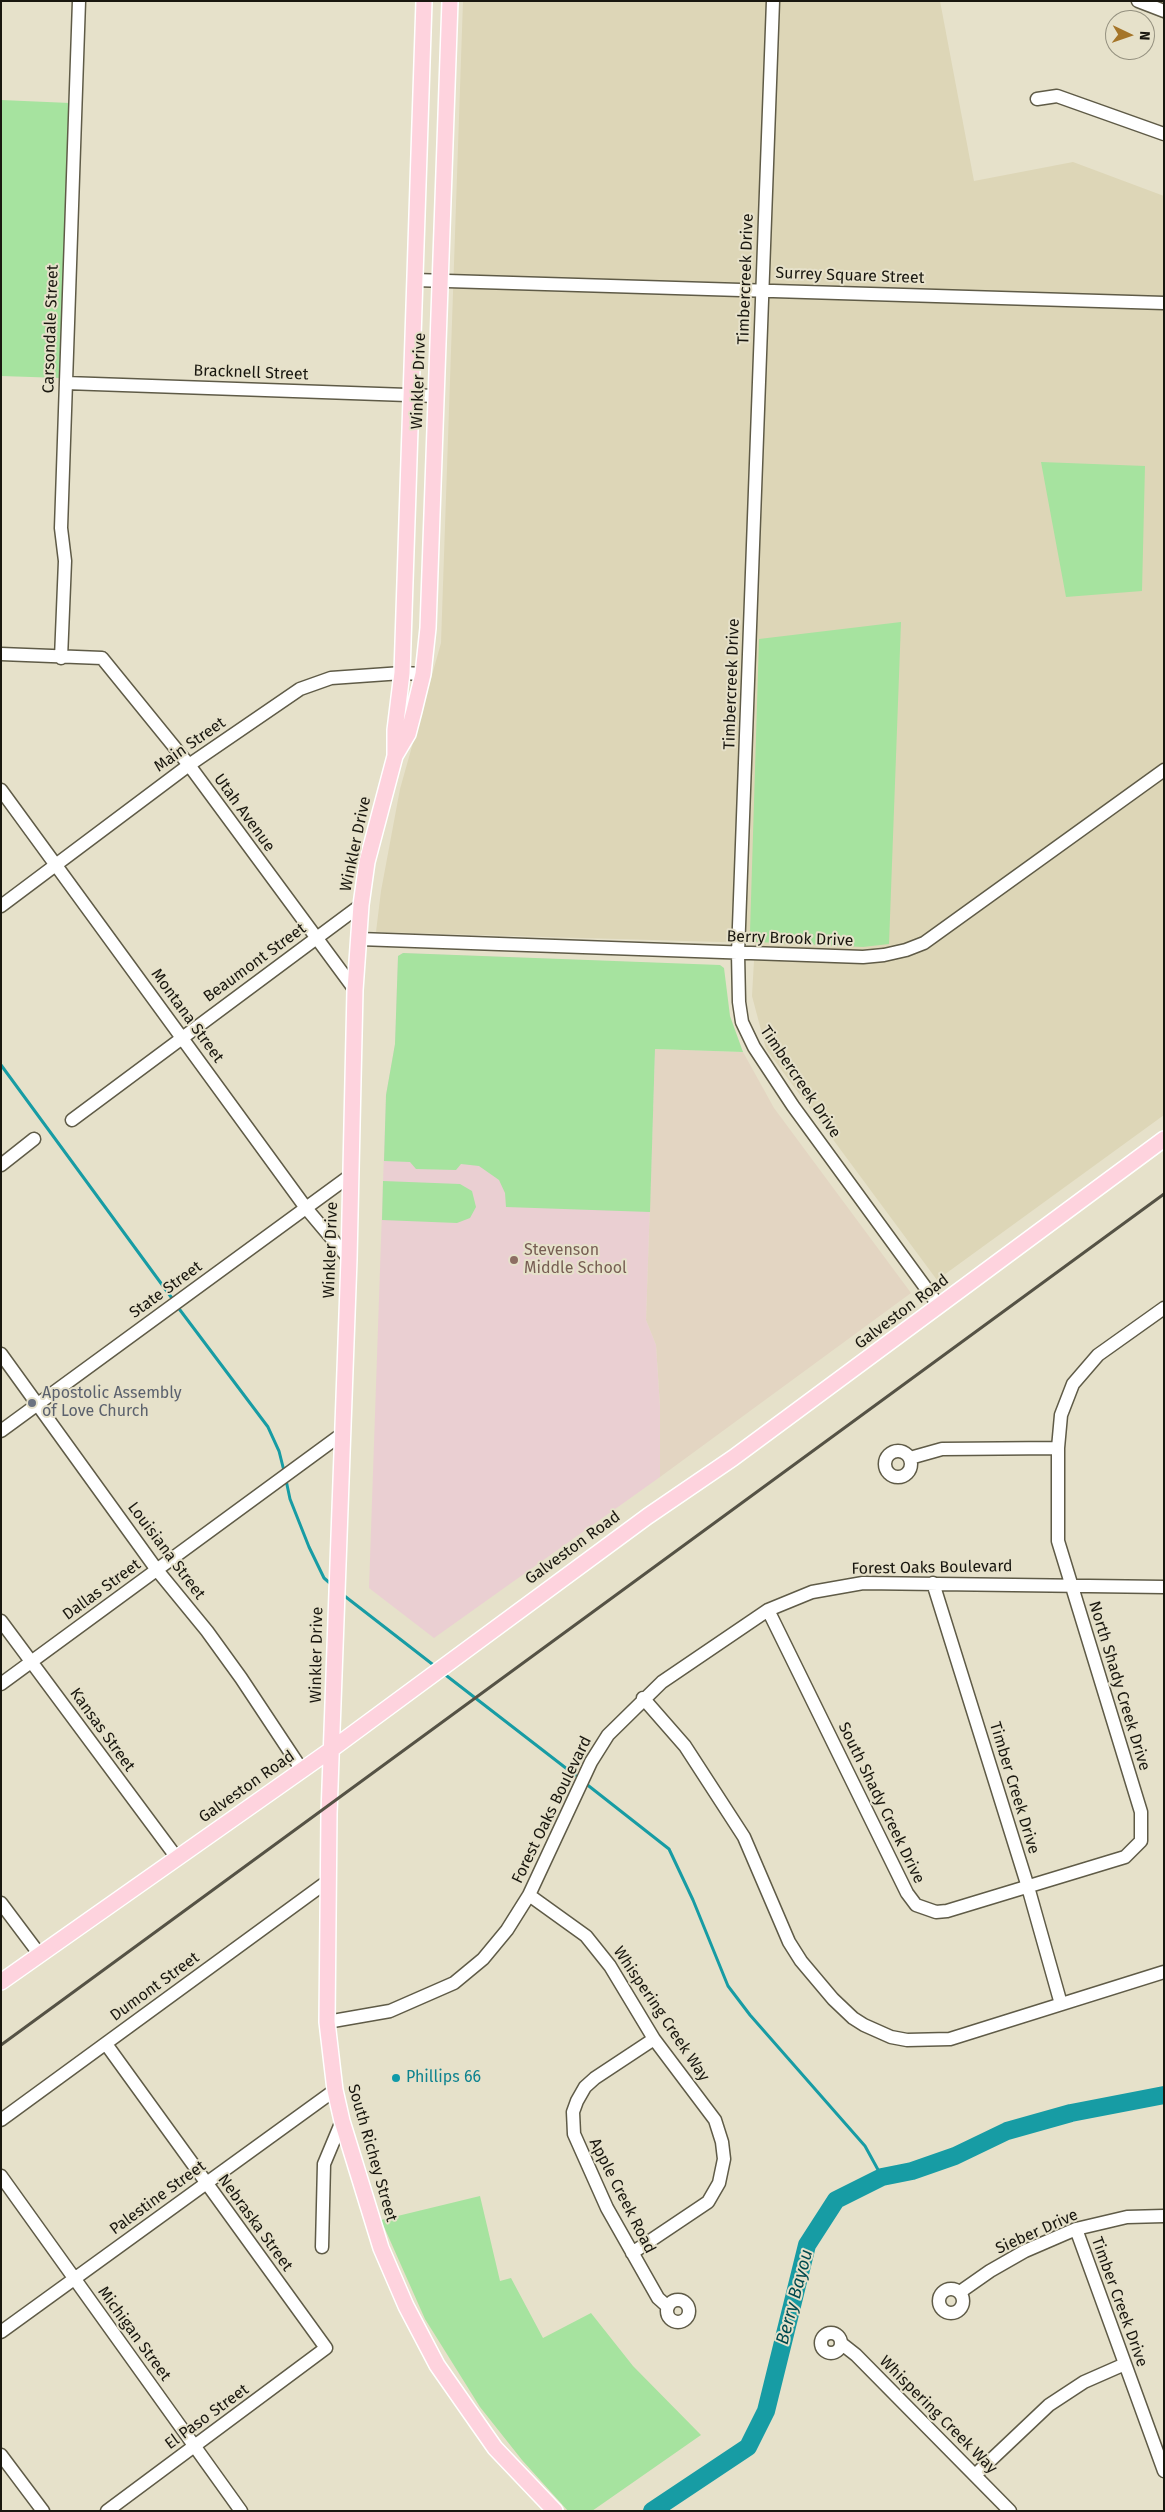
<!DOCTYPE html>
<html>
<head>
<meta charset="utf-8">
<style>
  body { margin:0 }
  #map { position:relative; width:1165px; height:2512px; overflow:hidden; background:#e6e1ca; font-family:"Fira Sans",sans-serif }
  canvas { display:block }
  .frame { position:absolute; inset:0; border:2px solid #19170f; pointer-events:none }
  .north { position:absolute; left:1105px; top:10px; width:50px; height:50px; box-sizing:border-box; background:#e6e1ca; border:1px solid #94907f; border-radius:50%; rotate:93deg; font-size:14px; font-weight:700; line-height:20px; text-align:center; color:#19170f }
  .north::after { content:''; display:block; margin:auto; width:18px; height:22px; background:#a57529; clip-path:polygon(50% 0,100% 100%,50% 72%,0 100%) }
</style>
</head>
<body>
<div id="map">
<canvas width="1165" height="2512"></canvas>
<div class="frame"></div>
<div class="north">N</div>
</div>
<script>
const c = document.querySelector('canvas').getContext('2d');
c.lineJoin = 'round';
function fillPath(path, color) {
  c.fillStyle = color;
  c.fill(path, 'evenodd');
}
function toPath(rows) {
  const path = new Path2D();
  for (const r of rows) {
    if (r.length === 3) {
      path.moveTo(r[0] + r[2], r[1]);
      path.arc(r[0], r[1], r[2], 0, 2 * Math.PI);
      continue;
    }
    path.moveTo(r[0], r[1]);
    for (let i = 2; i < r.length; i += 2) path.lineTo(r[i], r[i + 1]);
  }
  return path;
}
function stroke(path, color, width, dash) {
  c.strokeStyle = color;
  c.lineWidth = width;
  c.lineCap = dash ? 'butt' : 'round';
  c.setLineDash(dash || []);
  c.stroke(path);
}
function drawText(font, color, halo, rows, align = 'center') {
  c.font = font + ' "Fira Sans",sans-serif';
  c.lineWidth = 4;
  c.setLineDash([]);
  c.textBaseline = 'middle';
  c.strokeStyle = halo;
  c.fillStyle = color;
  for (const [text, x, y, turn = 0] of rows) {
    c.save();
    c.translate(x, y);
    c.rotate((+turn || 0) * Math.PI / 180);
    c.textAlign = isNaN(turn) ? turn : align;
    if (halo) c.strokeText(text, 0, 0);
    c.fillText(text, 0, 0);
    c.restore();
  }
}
const commercial = toPath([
  [655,1049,743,1052,774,1108,911,1293,660,1477,660,1407,656,1345,646,1320]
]);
const built = toPath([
  [463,1,940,1,974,181,1073,162,1164,196,1164,1115,937,1280,766,1049,752,996,755,943,376,932,381,891,400,789,441,643]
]);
const education = toPath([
  [403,953,658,963,646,1320,656,1345,660,1407,660,1477,434,1638,369,1588,386,1095,395,1044,398,956]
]);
const green = toPath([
  [1,100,70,103,61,378,1,376],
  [1041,462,1145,466,1142,591,1066,597],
  [901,622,889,944,863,947,757,942,752,939,750,932,759,639],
  [403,953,720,965,724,968,730,1016,743,1052,655,1049,650,1212,506,1207,505,1193,499,1180,479,1166,461,1164,456,1170,416,1169,410,1162,384,1161,386,1095,395,1044,398,956],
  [383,1181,460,1184,472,1191,476,1207,470,1218,457,1223,382,1220],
  [480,2196,500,2281,511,2278,543,2338,591,2313,633,2366,701,2435,592,2511,568,2511,522,2460,480,2407,425,2319,381,2220]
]);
const stream = toPath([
  [1,1065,174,1301],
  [177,1306,268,1427,279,1451,284,1471],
  [286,1480,290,1499,309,1547,324,1578,332,1585],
  [342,1594,436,1667],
  [443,1673,580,1779],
  [585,1783,669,1849,693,1900,728,1986,750,2015,865,2146,882,2177]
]);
const river = toPath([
  [652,2511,748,2447,766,2411,807,2245,836,2200,882,2177,912,2171,955,2156,1007,2131,1071,2113,1164,2095]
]);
const minor = toPath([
  [773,1,738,953,739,1002,742,1022,754,1047,793,1106,939,1306],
  [1138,1,1164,11],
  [1037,99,1057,96,1164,134],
  [415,280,1164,303],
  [66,383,436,396],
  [1,654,102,658,189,765,355,990],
  [61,658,65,561,61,528,79,1],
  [1,790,306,1208,349,1259],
  [1,906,189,765,300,689,331,678,402,673,423,674],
  [359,939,863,957,884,955,906,950,924,943,1164,770],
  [72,1120,361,905],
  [1,1165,34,1139],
  [1,1354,157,1570,207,1631,241,1678,302,1770],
  [1,1431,351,1175],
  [898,1464,13],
  [910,1458,942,1449,1058,1448],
  [933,1583,1028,1887,1061,2004],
  [768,1610,907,1893,916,1905,936,1912,947,1911,1125,1857,1141,1841,1141,1812,1058,1541,1058,1448,1061,1415,1073,1384,1098,1355,1164,1308],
  [1,1621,177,1858],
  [1,1684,342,1434],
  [643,1698,685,1746,744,1837,789,1942,801,1961,833,1999,853,2018,864,2025,891,2037,907,2040,950,2039,1164,1972],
  [529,1895,586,1936,610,1966,654,2039,715,2120,722,2142,724,2159,719,2183,708,2202,632,2253],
  [1,1903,40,1955],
  [327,2022,390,2011,454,1983,483,1959,507,1930,529,1895,591,1762,608,1735,662,1682,768,1610,812,1592,863,1583,1164,1587],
  [654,2039,595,2078,585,2087,577,2101,573,2112,574,2134,607,2208,658,2298,668,2307],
  [106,2044,326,2348,107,2511],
  [1,2120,328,1881],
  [1,2176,241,2511],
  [1076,2229,1164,2471],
  [322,2247,324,2164,342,2121],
  [951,2301,12],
  [960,2292,990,2271,1025,2251,1076,2229,1127,2217,1164,2216],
  [678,2311,11],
  [1,2332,335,2090],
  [831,2343,10],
  [842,2344,856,2355,1010,2511],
  [1,2455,43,2511],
  [975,2475,1049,2405,1084,2382,1125,2364]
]);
const major = toPath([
  [450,1,428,628,423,674,414,711,408,734,395,756,367,862,361,905,355,990,349,1259,329,1814,327,2022,335,2090,342,2121,381,2248,406,2306,437,2365,495,2448,555,2511],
  [395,755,395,730,402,673,424,1],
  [1,1982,332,1749,648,1516,733,1458,1164,1139]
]);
const rail = toPath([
  [1,2045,1164,1194]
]);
const markers = [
  [514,1260,5,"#8d6e63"],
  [32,1403,5,"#6b7280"],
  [396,2078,5,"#0f9aa8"]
];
const streetNames = [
  ["Surrey Square Street",850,276,2],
  ["Timbercreek Drive",746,279,-88],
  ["Carsondale Street",51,329,-88],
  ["Bracknell Street",251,373,2],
  ["Winkler Drive",419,381,-88],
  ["Timbercreek Drive",732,684,-88],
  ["Main Street",190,745,-35],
  ["Utah Avenue",244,813,54],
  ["Winkler Drive",356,844,-78],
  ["Berry Brook Drive",790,939,2],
  ["Beaumont Street",255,963,-36],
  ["Montana Street",187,1016,54],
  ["Timbercreek Drive",800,1082,56],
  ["Winkler Drive",331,1250,-88],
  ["State Street",166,1290,-36],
  ["Galveston Road",902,1312,-37],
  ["Galveston Road",573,1548,-36],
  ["Louisiana Street",166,1551,53],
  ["Forest Oaks Boulevard",932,1568,-1],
  ["Dallas Street",102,1590,-36],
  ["Winkler Drive",317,1655,-89],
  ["North Shady Creek Drive",1119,1686,73],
  ["Kansas Street",102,1730,54],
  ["Galveston Road",247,1787,-35],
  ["Timber Creek Drive",1014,1788,73],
  ["South Shady Creek Drive",881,1803,64],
  ["Forest Oaks Boulevard",552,1810,-64],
  ["Dumont Street",155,1987,-36],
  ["Whispering Creek Way",661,2014,56],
  ["South Richey Street",372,2153,74],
  ["Apple Creek Road",622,2196,63],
  ["Palestine Street",158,2198,-36],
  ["Nebraska Street",255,2223,54],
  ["Sieber Drive",1037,2232,-24],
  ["Timber Creek Drive",1119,2302,70],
  ["Michigan Street",134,2334,54],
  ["Whispering Creek Way",938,2415,45],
  ["El Paso Street",207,2417,-36]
];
const educationNames = [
  ["Stevenson",524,1251],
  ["Middle School",524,1269]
];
const worshipNames = [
  ["Apostolic Assembly",42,1394],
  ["of Love Church",42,1412]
];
const cultureNames = [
  ["Phillips 66",406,2078]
];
const waterNames = [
  ["Berry Bayou",795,2297,-75]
];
fillPath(commercial, '#e3d5c2');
fillPath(built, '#ddd6b7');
fillPath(education, '#eacfd2');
fillPath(green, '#a6e39f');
stroke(stream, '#179ca4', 3);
stroke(river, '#179ca4', 18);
stroke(minor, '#5f5b47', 15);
stroke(major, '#fff', 18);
stroke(minor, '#fff', 12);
stroke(major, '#fed3de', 15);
stroke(rail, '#555245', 3);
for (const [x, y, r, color] of markers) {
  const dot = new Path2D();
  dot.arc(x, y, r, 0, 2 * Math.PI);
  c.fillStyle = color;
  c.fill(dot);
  stroke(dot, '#e6e1ca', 2);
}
drawText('16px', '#19170f', '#e6e1ca', streetNames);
drawText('16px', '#785e54', '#e6e1ca', educationNames, 'left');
drawText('16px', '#5b616d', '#e6e1ca', worshipNames, 'left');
drawText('16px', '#0d838f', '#e6e1ca', cultureNames, 'left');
drawText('italic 18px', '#004a4e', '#e6e1ca', waterNames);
</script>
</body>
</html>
